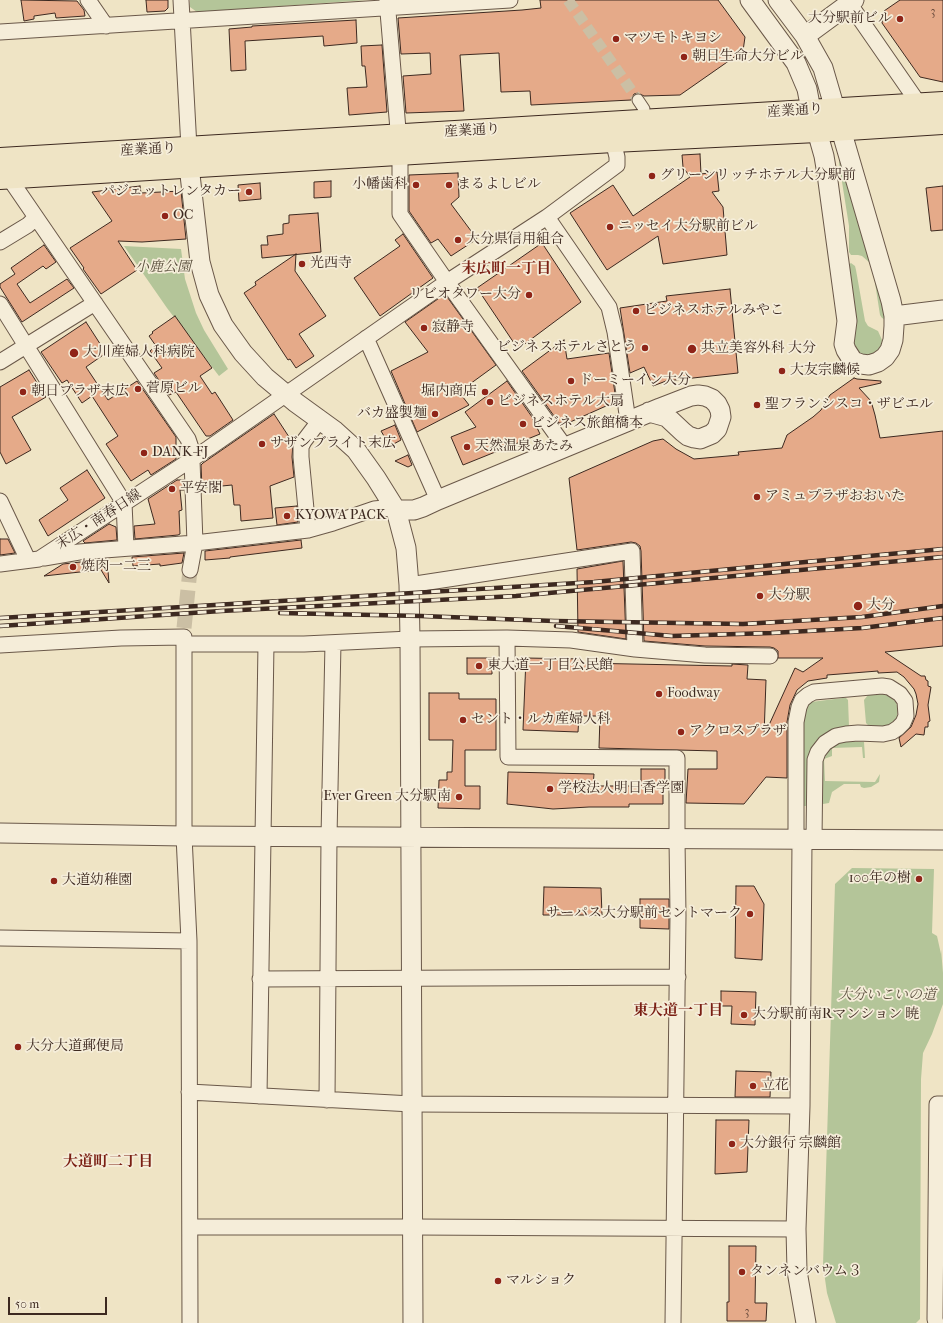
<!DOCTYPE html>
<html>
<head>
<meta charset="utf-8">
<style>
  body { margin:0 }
  #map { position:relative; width:943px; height:1323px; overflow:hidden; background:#efe4c5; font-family:"IM FELL French Canon",serif }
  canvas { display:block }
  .scale { position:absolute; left:8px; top:1297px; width:99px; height:18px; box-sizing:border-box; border:2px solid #3d2920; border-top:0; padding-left:5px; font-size:12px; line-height:14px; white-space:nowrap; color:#3d2920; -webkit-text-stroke:3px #f5edd9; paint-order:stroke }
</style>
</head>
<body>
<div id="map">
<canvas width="943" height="1323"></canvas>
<div class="scale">50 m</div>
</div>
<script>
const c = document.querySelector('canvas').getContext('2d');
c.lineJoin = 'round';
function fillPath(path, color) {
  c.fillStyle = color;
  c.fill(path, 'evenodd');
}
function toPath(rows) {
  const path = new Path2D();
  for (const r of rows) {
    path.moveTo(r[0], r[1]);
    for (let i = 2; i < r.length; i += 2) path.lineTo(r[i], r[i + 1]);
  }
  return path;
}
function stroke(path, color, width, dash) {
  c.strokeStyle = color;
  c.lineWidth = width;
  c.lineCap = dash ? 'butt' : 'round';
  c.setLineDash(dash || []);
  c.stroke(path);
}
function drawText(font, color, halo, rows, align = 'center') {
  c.font = font + ' "IM FELL French Canon","Noto Serif JP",serif';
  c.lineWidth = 3.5;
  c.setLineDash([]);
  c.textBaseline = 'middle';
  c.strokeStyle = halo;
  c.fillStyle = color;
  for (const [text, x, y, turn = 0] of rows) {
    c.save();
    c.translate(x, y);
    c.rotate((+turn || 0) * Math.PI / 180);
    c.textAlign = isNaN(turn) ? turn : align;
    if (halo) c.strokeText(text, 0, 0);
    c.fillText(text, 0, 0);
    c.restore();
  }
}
const green = toPath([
  [190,0,367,0,197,12,190,7],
  [842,158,847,162,884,298,887,316,886,318,884,319,882,318,880,315,873,270,870,263,862,256,858,255,851,255,849,252,849,226,839,163,840,159],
  [124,246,181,249,185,279,196,313,204,330,228,369,219,376,167,308],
  [851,263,855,266,856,270,865,321,868,326,878,331,882,340,881,351,864,359,854,349,847,266],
  [882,693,890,697,896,702,898,709,897,718,889,727,871,728,866,723,864,700,868,695],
  [843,698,846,698,848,700,849,726,809,755,807,762,807,806,802,806,803,715,806,707,811,702],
  [846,741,864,742,865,758,863,758,862,747,832,748,832,756,824,759,825,781,875,782,880,774,879,782,871,787,864,788,861,787,860,784,844,784,832,792,829,803,823,804,821,769,823,760,830,749,838,743],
  [852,868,934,869,932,933,937,936,941,954,941,949,943,973,943,1004,932,1034,923,1053,921,1079,920,1319,916,1323,836,1323,827,1293,823,1265,835,884]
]);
const building = toPath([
  [21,0,77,1,84,10,85,16,56,18,55,13,34,16,34,19,24,21,21,0],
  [146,0,168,0,168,8,165,11,147,12,146,0],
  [540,0,718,0,745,37,743,51,680,95,644,96,638,93,634,94,631,100,531,105,530,91,501,92,499,53,460,55,464,111,406,113,403,76,431,74,430,53,401,54,398,18,522,10,541,8,540,0],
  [900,0,943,0,943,82,920,77,882,23,884,11,900,0],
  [356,20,357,43,324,46,323,36,245,41,246,70,231,71,229,29,252,27,252,26,356,20],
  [382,45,387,112,349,115,347,88,367,87,365,66,362,66,361,46,382,45],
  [700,154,701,174,717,172,719,191,712,192,723,207,727,255,663,264,658,236,607,270,570,213,613,185,633,216,690,177,683,167,682,155,700,154],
  [458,173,459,197,451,204,477,239,451,256,438,239,431,243,409,211,409,175,458,173],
  [331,181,331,197,314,198,314,182,331,181],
  [260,183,261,199,239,201,238,185,260,183],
  [140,186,141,193,181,191,186,239,142,242,118,241,137,270,101,294,83,269,84,268,70,248,112,221,92,192,140,186],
  [943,186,943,230,931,231,926,188,943,186],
  [318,213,321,252,262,258,261,245,268,245,267,236,283,234,283,224,289,223,289,215,318,213],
  [403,234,433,278,380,316,354,278,400,246,395,240,403,234],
  [542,243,581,302,518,349,477,288,542,243],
  [44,245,56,262,46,269,43,266,17,284,30,303,67,279,74,288,22,322,0,287,0,284,15,274,11,268,44,245],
  [296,254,295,271,326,316,299,334,314,356,296,368,290,359,288,360,244,293,256,285,255,282,296,254],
  [730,289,738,373,666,381,653,386,644,367,630,373,620,308,667,301,666,296,730,289],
  [445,294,496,365,459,392,469,405,417,432,391,371,428,352,405,322,445,294],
  [175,316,212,368,200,376,212,394,215,392,233,420,210,436,206,436,176,392,169,395,154,373,162,368,150,351,156,346,149,336,153,333,152,332,175,316],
  [86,322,106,353,86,367,108,400,137,381,176,437,176,459,151,475,148,470,131,481,106,444,118,436,92,396,82,403,67,380,62,383,41,352,86,322],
  [564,340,567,359,609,353,616,400,615,402,568,423,559,423,522,371,564,340],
  [29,370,46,397,12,417,31,450,6,464,0,452,0,387,29,370],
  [854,378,857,379,881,381,881,383,859,388,871,401,875,415,880,438,943,431,943,646,885,652,921,676,925,676,926,680,928,681,928,686,931,687,928,705,930,721,928,722,928,727,925,727,924,735,916,734,901,747,899,738,911,727,916,715,918,704,916,694,914,689,904,677,897,672,878,673,878,671,827,675,827,678,808,681,797,690,790,705,787,722,787,778,766,777,744,804,686,803,688,769,717,769,717,751,599,748,600,716,579,716,578,732,523,730,526,658,581,659,581,663,732,666,732,664,748,665,747,679,766,680,764,736,795,668,803,672,823,658,778,658,778,651,774,648,770,647,705,646,644,641,641,551,640,546,636,543,631,542,577,550,569,478,653,441,663,439,676,449,694,459,739,455,738,452,782,448,787,435,813,417,821,410,830,395,854,378],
  [507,381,532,417,540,434,463,465,451,437,476,427,465,412,507,381],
  [274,414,293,443,292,457,294,477,270,486,273,518,241,521,240,505,234,505,232,485,202,488,201,465,203,463,274,414],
  [395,425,401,440,390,446,381,431,395,425],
  [408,455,412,465,408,467,395,461,408,455],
  [87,470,105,498,48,536,39,520,68,500,60,488,87,470],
  [177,480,184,480,184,490,180,490,182,510,179,511,180,534,178,535,135,539,134,526,155,524,148,499,177,480],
  [297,506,298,522,277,525,275,508,297,506],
  [109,524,116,527,117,540,85,543,83,541,109,524],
  [0,539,8,539,15,553,0,555,0,539],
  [301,540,302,548,230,557,230,558,205,560,205,551,301,540],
  [184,553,182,563,160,566,160,564,133,566,132,557,184,553],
  [107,559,109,583,95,560,107,559],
  [89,561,89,571,44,576,63,564,89,561],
  [623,561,626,639,578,632,577,569,623,561],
  [467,658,492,658,492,674,467,674,467,658],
  [429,693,459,693,459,699,496,699,496,750,465,750,465,786,480,786,480,809,438,808,439,780,447,780,447,772,452,772,453,740,429,740,429,693],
  [641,769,665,769,665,783,663,783,663,804,629,804,629,807,589,807,553,809,507,804,508,772,594,774,593,786,641,786,641,769],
  [736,886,754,886,764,904,762,960,735,958,736,886],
  [544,887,601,888,602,915,543,915,544,887],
  [640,899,669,899,669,929,640,928,640,899],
  [721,991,756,992,755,1025,731,1024,732,1006,721,1006,721,991],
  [736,1071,771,1072,770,1097,735,1097,736,1071],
  [716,1120,749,1120,747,1172,715,1174,716,1120],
  [729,1246,756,1246,755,1303,767,1303,766,1321,727,1321,727,1302,729,1302,729,1246]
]);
const pedestrianTunnel = toPath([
  [568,0,638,100]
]);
const minorTunnel = toPath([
  [184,628,190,570]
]);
const pedestrian = toPath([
  [638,100,644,109]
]);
const minor = toPath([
  [88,0,106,26],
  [181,0,189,148],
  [387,0,400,153,400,214,447,282,565,447],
  [849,3,919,104],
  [0,32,510,0],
  [5,172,188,439,191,448,192,460,195,543,190,570],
  [547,217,609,307,615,332,628,421],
  [0,242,28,225,36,217],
  [0,304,124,503,126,548],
  [366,338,438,500],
  [0,362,95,303],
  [0,501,28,560],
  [308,530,301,457,301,447,304,441,320,420],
  [44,558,79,552,195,543,308,530,333,523,374,509,384,508,396,510],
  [0,564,39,559,209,448,447,282,547,217,617,165,617,157,613,141],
  [409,585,632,551,635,649],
  [507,638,508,757,677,758,677,839,678,915,673,1323],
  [0,645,121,638,184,637],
  [796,840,796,722,799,707,802,700,808,695,814,692,882,686,889,687,900,694,905,701,906,716,903,723,898,728,892,732,883,734,858,733,846,734,836,736,825,743,818,752,815,760,814,839],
  [0,938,189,941,184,836,184,644,304,644,410,639,507,638,571,640,635,649,705,655,770,656],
  [189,941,190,1323],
  [260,979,678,977],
  [189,1092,412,1104,800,1106],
  [259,1096,266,644],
  [327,1100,329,837,333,643],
  [190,1227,413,1227,796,1229],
  [936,1323,935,1319,937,1104,943,1104]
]);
const tertiary = toPath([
  [750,0,796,63,807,89,811,110,824,156,827,174,847,321,844,344,846,350,853,361,861,364,869,365,878,362,885,357,890,350,893,340,894,326,894,316,891,301,823,68,805,36,778,0],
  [805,36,854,0],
  [189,152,189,166,200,262,209,295,223,325,243,353,265,377,295,402,335,431,356,450,376,478,396,510,406,548,409,585,410,639,413,1323],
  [894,316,943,310],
  [396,510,414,510,423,507,438,500,660,408,691,396,698,395,705,396,712,399,717,404,720,410,721,417,717,429,712,434,700,439,694,438,688,436,683,432,667,417,649,412],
  [0,833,184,836,943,840],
  [802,840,800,1106,796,1229,797,1271,806,1323]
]);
const trunk = toPath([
  [0,159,943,103],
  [0,178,613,141,817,131,943,123]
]);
const rail = toPath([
  [280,613,421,616,554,621,743,624,862,617,943,606],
  [0,618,594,582,943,549],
  [0,626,221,611,516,596,943,557],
  [556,626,672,636,771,633,862,628,943,618]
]);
const markers = [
  [900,19,4,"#8f2418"],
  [616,39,4,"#8f2418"],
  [684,57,4,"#8f2418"],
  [652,176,4,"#8f2418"],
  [416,185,4,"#8f2418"],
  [449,185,4,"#8f2418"],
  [249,192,4,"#8f2418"],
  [165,216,4,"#8f2418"],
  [610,227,4,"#8f2418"],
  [458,240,4,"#8f2418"],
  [302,264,4,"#8f2418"],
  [529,295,4,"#8f2418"],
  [636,311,4,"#8f2418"],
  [424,328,4,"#8f2418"],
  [645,348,4,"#8f2418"],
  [692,349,5,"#8f2418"],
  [74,353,5,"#8f2418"],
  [782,371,4,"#8f2418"],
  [571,381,4,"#8f2418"],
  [138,389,4,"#8f2418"],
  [23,392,4,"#8f2418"],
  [485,392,4,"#8f2418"],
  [490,402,4,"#8f2418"],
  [757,405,4,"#8f2418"],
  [435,414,4,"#8f2418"],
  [523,424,4,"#8f2418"],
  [262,444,4,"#8f2418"],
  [467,447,4,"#8f2418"],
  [144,453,4,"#8f2418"],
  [172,489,4,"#8f2418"],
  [757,497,4,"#8f2418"],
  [287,516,4,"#8f2418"],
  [73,567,4,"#8f2418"],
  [760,596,4,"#8f2418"],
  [858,606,5,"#8f2418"],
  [479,666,4,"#8f2418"],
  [659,694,4,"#8f2418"],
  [463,720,4,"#8f2418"],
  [681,732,4,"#8f2418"],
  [550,789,4,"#8f2418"],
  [459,797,4,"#8f2418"],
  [919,879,4,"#8f2418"],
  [54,881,4,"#8f2418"],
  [750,914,4,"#8f2418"],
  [744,1015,4,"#8f2418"],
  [18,1047,4,"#8f2418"],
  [753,1086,4,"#8f2418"],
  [732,1144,4,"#8f2418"],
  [742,1272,4,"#8f2418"],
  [498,1281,4,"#8f2418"]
];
const numberNames = [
  ["3",933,12],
  ["3",747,1312]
];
const poiNames = [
  ["大分駅前ビル",892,19,"right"],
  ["マツモトキヨシ",624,39],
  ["朝日生命大分ビル",692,57],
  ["グリーンリッチホテル大分駅前",660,176],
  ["小幡歯科",408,185,"right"],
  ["まるよしビル",457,185],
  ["パジェットレンタカー",241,192,"right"],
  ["OC",173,216],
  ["ニッセイ大分駅前ビル",618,227],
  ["大分県信用組合",466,240],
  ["光西寺",310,264],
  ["リビオタワー大分",521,295,"right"],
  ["ビジネスホテルみやこ",644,311],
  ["寂静寺",432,328],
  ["ビジネスホテルさとう",637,348,"right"],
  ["共立美容外科 大分",701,349],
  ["大川産婦人科病院",83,353],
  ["大友宗麟候",790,371],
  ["ドーミーイン大分",579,381],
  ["菅原ビル",146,389],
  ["朝日プラザ末広",31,392],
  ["堀内商店",477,392,"right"],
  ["ビジネスホテル大扇",498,402],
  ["聖フランシスコ・ザビエル",765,405],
  ["バカ盛製麺",427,414,"right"],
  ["ビジネス旅館橋本",531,424],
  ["サザンブライト末広",270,444],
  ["天然温泉あたみ",475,447],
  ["DANK-FJ",152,453],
  ["平安閣",180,489],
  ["アミュプラザおおいた",765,497],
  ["KYOWA PACK",295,516],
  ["焼肉一二三",81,567],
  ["大分駅",768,596],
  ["大分",867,606],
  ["東大道一丁目公民館",487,666],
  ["Foodway",667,694],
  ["セント・ルカ産婦人科",471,720],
  ["アクロスプラザ",689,732],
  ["学校法人明日香学園",558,789],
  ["Ever Green 大分駅南",451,797,"right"],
  ["100年の樹",911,879,"right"],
  ["大道幼稚園",62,881],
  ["サーパス大分駅前セントマーク",742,914,"right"],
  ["大分駅前南Rマンション 暁",752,1015],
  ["大分大道郵便局",26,1047],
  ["立花",761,1086],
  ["大分銀行 宗麟館",740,1144],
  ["タンネンバウム３",750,1272],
  ["マルショク",506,1281]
];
const streetNames = [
  ["産業通り",795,111,-4],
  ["産業通り",472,131,-3],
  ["産業通り",148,150,-3],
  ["末広・南春日線",99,520,-33]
];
const parkNames = [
  ["小鹿公園",163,268],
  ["大分いこいの道",887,996]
];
const neighbourhoodNames = [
  ["末広町一丁目",506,269],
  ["東大道一丁目",678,1011],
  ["大道町二丁目",108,1162]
];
fillPath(green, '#b4c599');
fillPath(building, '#e5aa89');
stroke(building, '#3d2920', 1);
stroke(pedestrianTunnel, '#cbbfa4', 11, [11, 5.5]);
stroke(minorTunnel, '#cbbfa4', 15, [15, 8]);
stroke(pedestrian, '#6a5849', 13);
stroke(minor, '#6a5849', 17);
stroke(tertiary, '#6a5849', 21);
stroke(trunk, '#3d2920', 24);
stroke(pedestrian, '#f5edd9', 11);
stroke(minor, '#f5edd9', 15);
stroke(tertiary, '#f5edd9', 19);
stroke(trunk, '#efe4c5', 22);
stroke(rail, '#3d2920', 4.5);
stroke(rail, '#f5edd9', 3, [9]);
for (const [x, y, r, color] of markers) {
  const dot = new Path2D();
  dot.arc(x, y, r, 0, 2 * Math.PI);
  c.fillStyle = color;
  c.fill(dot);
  stroke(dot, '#f5edd9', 1.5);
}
drawText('12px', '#67493a', null, numberNames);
drawText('14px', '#3d2920', '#f5edd9', poiNames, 'left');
drawText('14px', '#3d2920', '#f5edd9', streetNames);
drawText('italic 14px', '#5b503e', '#f5edd9', parkNames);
drawText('bold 15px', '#7a1f14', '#f5edd9', neighbourhoodNames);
</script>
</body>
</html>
